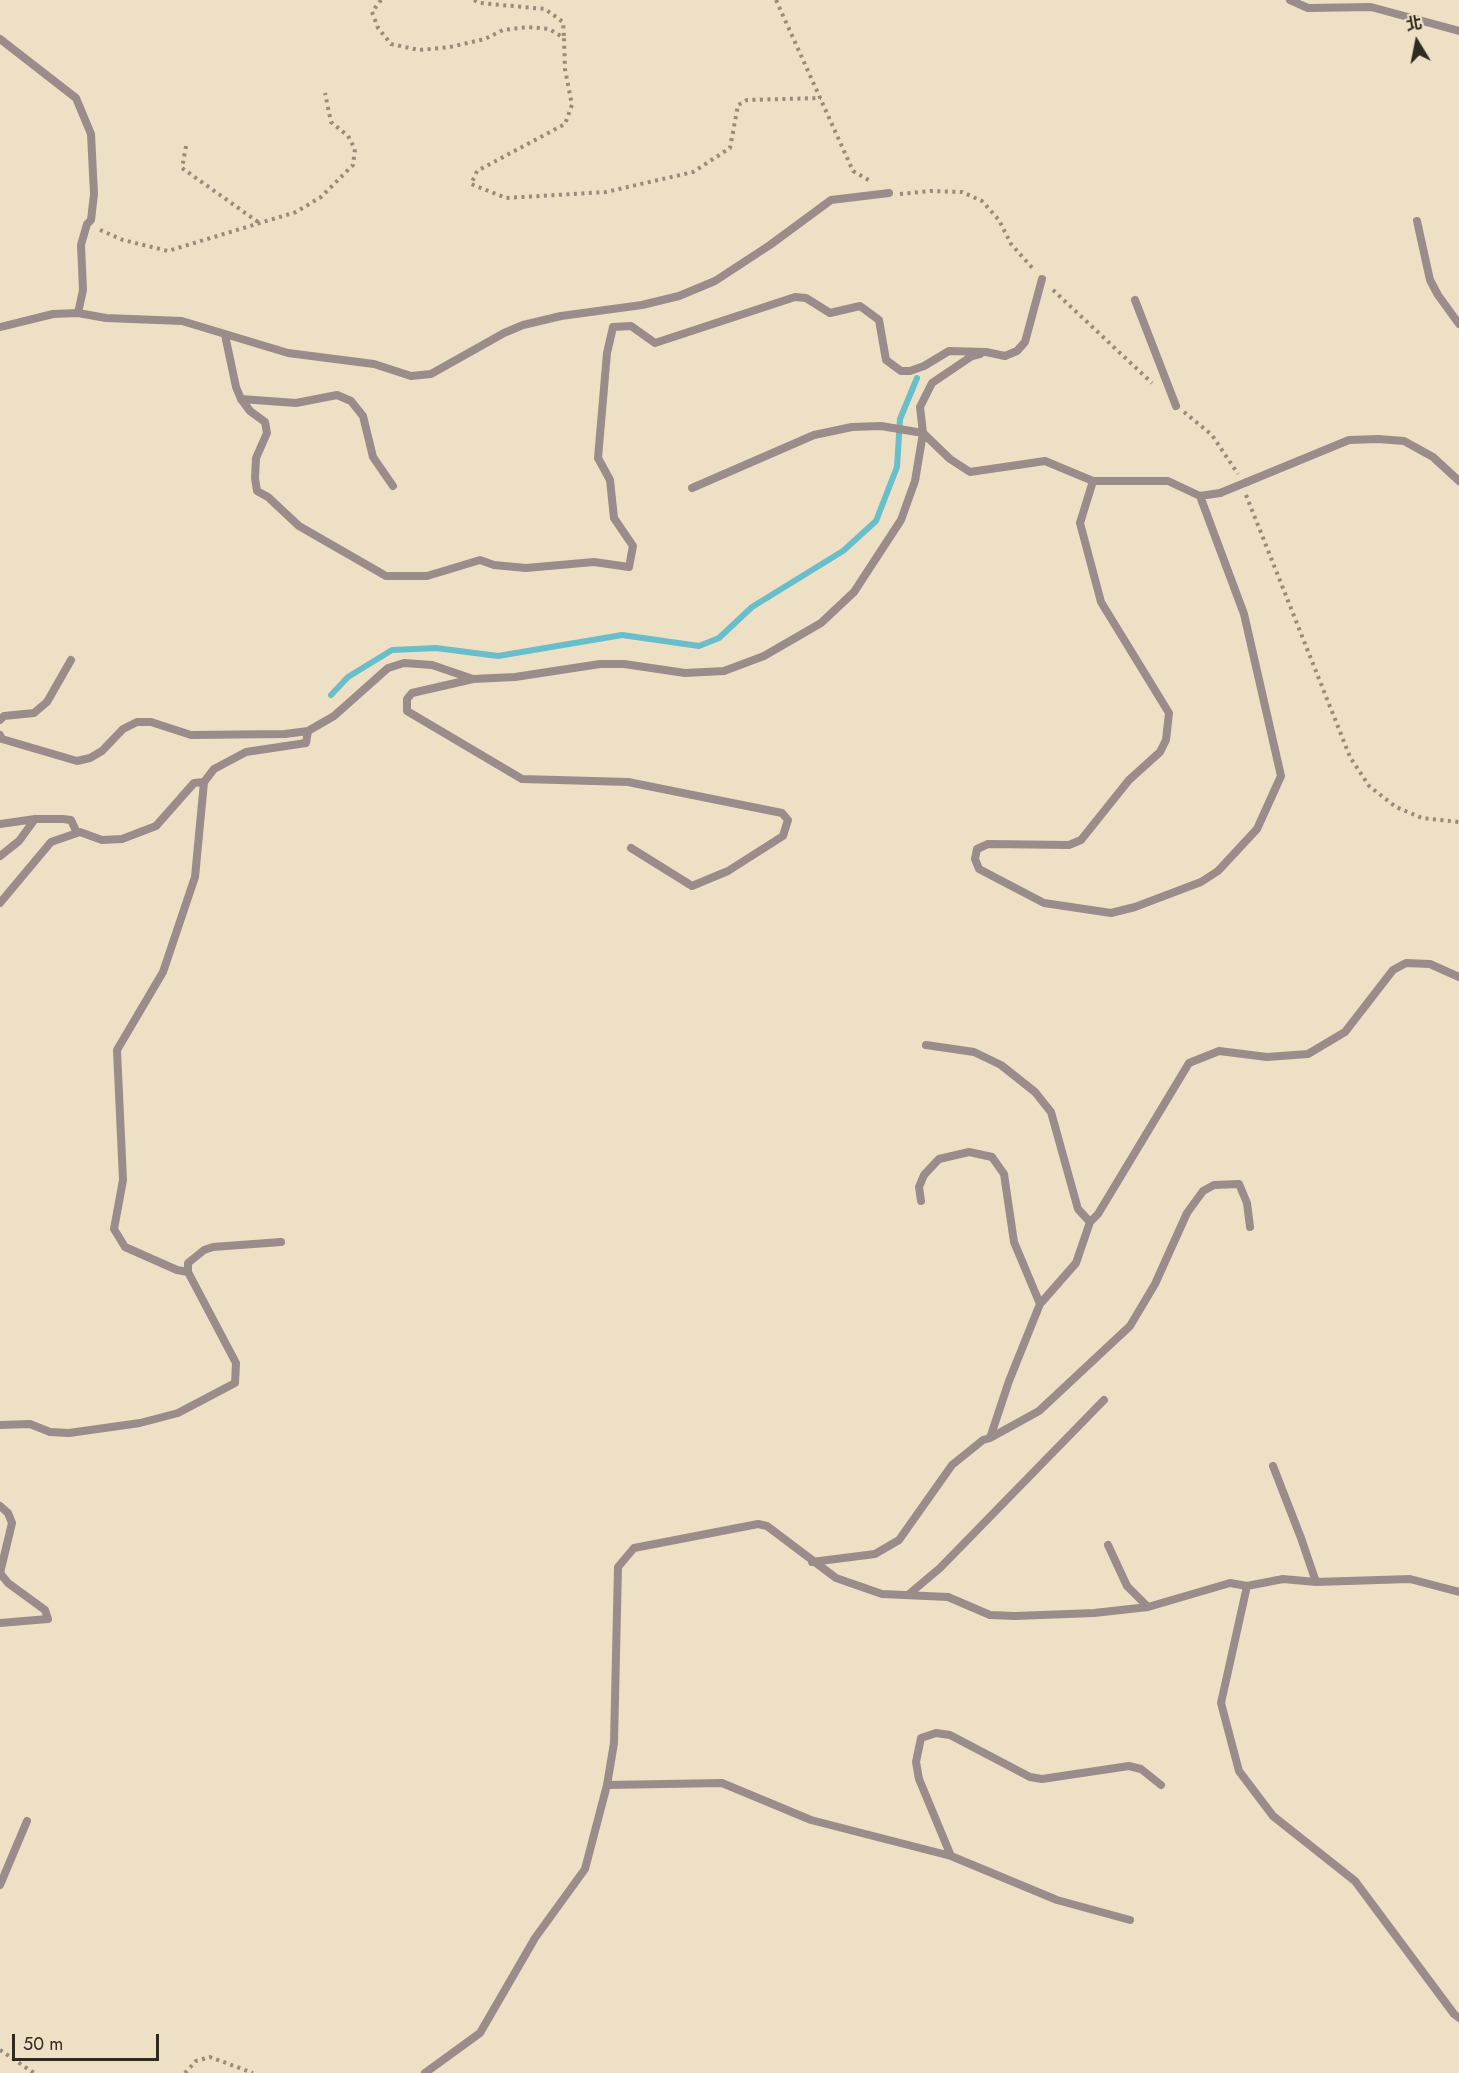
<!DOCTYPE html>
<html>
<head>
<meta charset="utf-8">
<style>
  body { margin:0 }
  #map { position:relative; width:1459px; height:2073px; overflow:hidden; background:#eee0c5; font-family:Jost,"Noto Sans TC",sans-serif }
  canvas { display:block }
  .north { position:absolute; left:1387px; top:12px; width:60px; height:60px; -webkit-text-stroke:4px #eee0c5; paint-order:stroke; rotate:350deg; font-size:16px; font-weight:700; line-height:24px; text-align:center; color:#302a20 }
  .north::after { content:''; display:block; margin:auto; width:21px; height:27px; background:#302a20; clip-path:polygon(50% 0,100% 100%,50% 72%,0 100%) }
  .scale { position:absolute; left:12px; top:2034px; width:147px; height:27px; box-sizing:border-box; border:3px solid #302a20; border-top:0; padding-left:8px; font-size:18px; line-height:21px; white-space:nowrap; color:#302a20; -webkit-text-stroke:4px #eee0c5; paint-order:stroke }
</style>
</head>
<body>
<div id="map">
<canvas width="1459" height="2073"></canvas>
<div class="north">北</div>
<div class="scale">50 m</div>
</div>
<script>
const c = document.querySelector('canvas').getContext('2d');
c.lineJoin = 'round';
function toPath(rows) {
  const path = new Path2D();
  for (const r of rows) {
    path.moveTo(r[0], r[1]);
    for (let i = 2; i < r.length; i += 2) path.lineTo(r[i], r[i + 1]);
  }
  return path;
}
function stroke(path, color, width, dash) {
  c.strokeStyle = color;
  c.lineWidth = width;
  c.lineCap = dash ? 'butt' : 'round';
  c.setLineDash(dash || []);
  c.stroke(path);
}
const stream = toPath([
  [331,695,348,677,392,650,436,648,498,656,622,635,699,646,719,638,752,607,843,551,876,521,897,467,900,419,917,378]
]);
const path = toPath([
  [381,0,372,12,378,28,391,44,419,50,450,47,485,39,503,30,528,27,549,29,564,38,565,69,572,105,565,124,477,171,471,184,506,198,606,192,693,172,730,148,738,105,747,100,821,98],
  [474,0,480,3,545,9,563,22,564,37],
  [776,0,853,171,872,182],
  [186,146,182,168,258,222],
  [900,194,931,191,962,192,982,201,999,220,1011,244,1035,271],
  [100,230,123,240,168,251,296,212,321,197,353,165,355,149,348,136,331,122,325,93],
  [1053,290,1152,383],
  [1184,412,1212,435,1238,474],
  [1246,495,1350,757,1369,786,1396,807,1422,818,1459,822],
  [0,2050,34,2073],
  [185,2073,196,2061,210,2057,253,2073]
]);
const service = toPath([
  [1290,0,1308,8,1371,7,1459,31],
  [0,39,76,98,91,134,94,194,91,220,87,224,81,245,83,290,78,313],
  [1417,221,1430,280,1438,295,1459,324],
  [1135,300,1176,406],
  [0,327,53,314,78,313,106,318,182,321,288,353,374,364,411,376,431,374,504,333,523,325,561,316,642,305,679,296,715,281,770,245,831,200,889,193],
  [225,335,236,387,241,399,250,411,265,422,267,433,256,458,255,478,257,491,268,497,299,526,386,576,427,576,480,560,494,565,526,568,594,562,629,567,633,546,614,518,610,480,598,458,607,353,613,327,631,326,655,343,795,297,806,298,830,313,860,306,879,320,886,360,901,371,910,371,924,366,949,351,986,352,1005,356,1017,351,1025,342,1042,279],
  [241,399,296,403,337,395,351,401,363,416,373,457,393,486],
  [1093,481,1080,523,1101,602,1169,713,1166,740,1160,752,1129,780,1081,840,1069,845,988,844,977,849,975,859,979,869,1044,903,1111,913,1135,907,1201,882,1218,871,1257,829,1281,776,1244,614,1200,496],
  [1247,482,1349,440,1378,439,1404,441,1433,457,1459,481],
  [692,488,814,435,852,427,881,426,923,433,950,459,970,472,1045,461,1093,481,1168,481,1200,496,1220,493],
  [473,679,412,693,407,699,407,711,522,779,628,782,782,813,788,820,783,836,728,871,692,886,631,848],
  [0,720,4,716,34,713,47,702,71,660],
  [0,735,2,739,77,761,90,758,102,751,123,729,137,722,151,722,191,735,285,734,308,731,334,716,388,668,404,663,432,665,473,679,515,677,600,664,624,664,685,673,724,671,764,656,821,623,854,592,901,520,915,481,923,433,920,407,932,383,972,356,980,354],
  [204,782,195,877,163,972,117,1050,123,1180,114,1229,125,1247,177,1270,188,1272,188,1263,204,1250,213,1247,281,1242],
  [0,824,35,819,63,819,71,820,77,833,80,832,102,840,122,839,156,826,194,783,204,782,214,769,246,752,306,743,308,731],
  [0,856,19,841,35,819],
  [0,903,51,842,77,833],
  [926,1045,974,1052,1001,1065,1035,1092,1051,1112,1078,1209,1090,1222,1098,1214,1189,1063,1219,1051,1267,1057,1308,1054,1345,1032,1393,970,1406,963,1430,964,1459,977],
  [921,1201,919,1187,924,1175,939,1159,969,1152,992,1157,1004,1174,1014,1242,1040,1304,1076,1263,1090,1222],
  [0,1425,30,1424,50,1432,69,1433,140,1423,178,1413,235,1383,236,1363,188,1272],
  [990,1438,1009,1381,1040,1304],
  [1273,1466,1301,1538,1316,1582],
  [0,1506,8,1513,12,1523,0,1573,8,1583,45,1610,48,1619,0,1623],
  [1108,1545,1127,1586,1148,1607],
  [812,1562,875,1554,899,1540,952,1465,983,1440,990,1438,1039,1411,1130,1326,1155,1284,1187,1213,1203,1191,1214,1185,1239,1184,1247,1203,1250,1227],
  [1247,1586,1221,1703,1239,1771,1273,1816,1355,1881,1454,2014,1459,2018],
  [908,1595,940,1568,1104,1400],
  [607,1785,722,1783,811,1820,951,1856,919,1779,916,1762,921,1738,936,1733,950,1735,1030,1777,1042,1779,1129,1766,1141,1769,1161,1785],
  [951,1856,1057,1900,1130,1920],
  [0,1885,27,1821],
  [425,2073,480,2033,535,1938,585,1869,607,1785,614,1743,618,1567,634,1548,758,1524,767,1526,836,1578,882,1594,948,1597,990,1615,1015,1616,1094,1613,1148,1607,1230,1583,1247,1586,1283,1579,1316,1582,1410,1579,1459,1592]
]);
const serviceBridge = toPath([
  [1220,493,1247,482]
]);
stroke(stream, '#68becb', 6);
stroke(path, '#968c79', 4, [3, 4.5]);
stroke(service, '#9a8c8a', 8);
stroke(serviceBridge, '#9a8c8a', 8);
</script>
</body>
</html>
